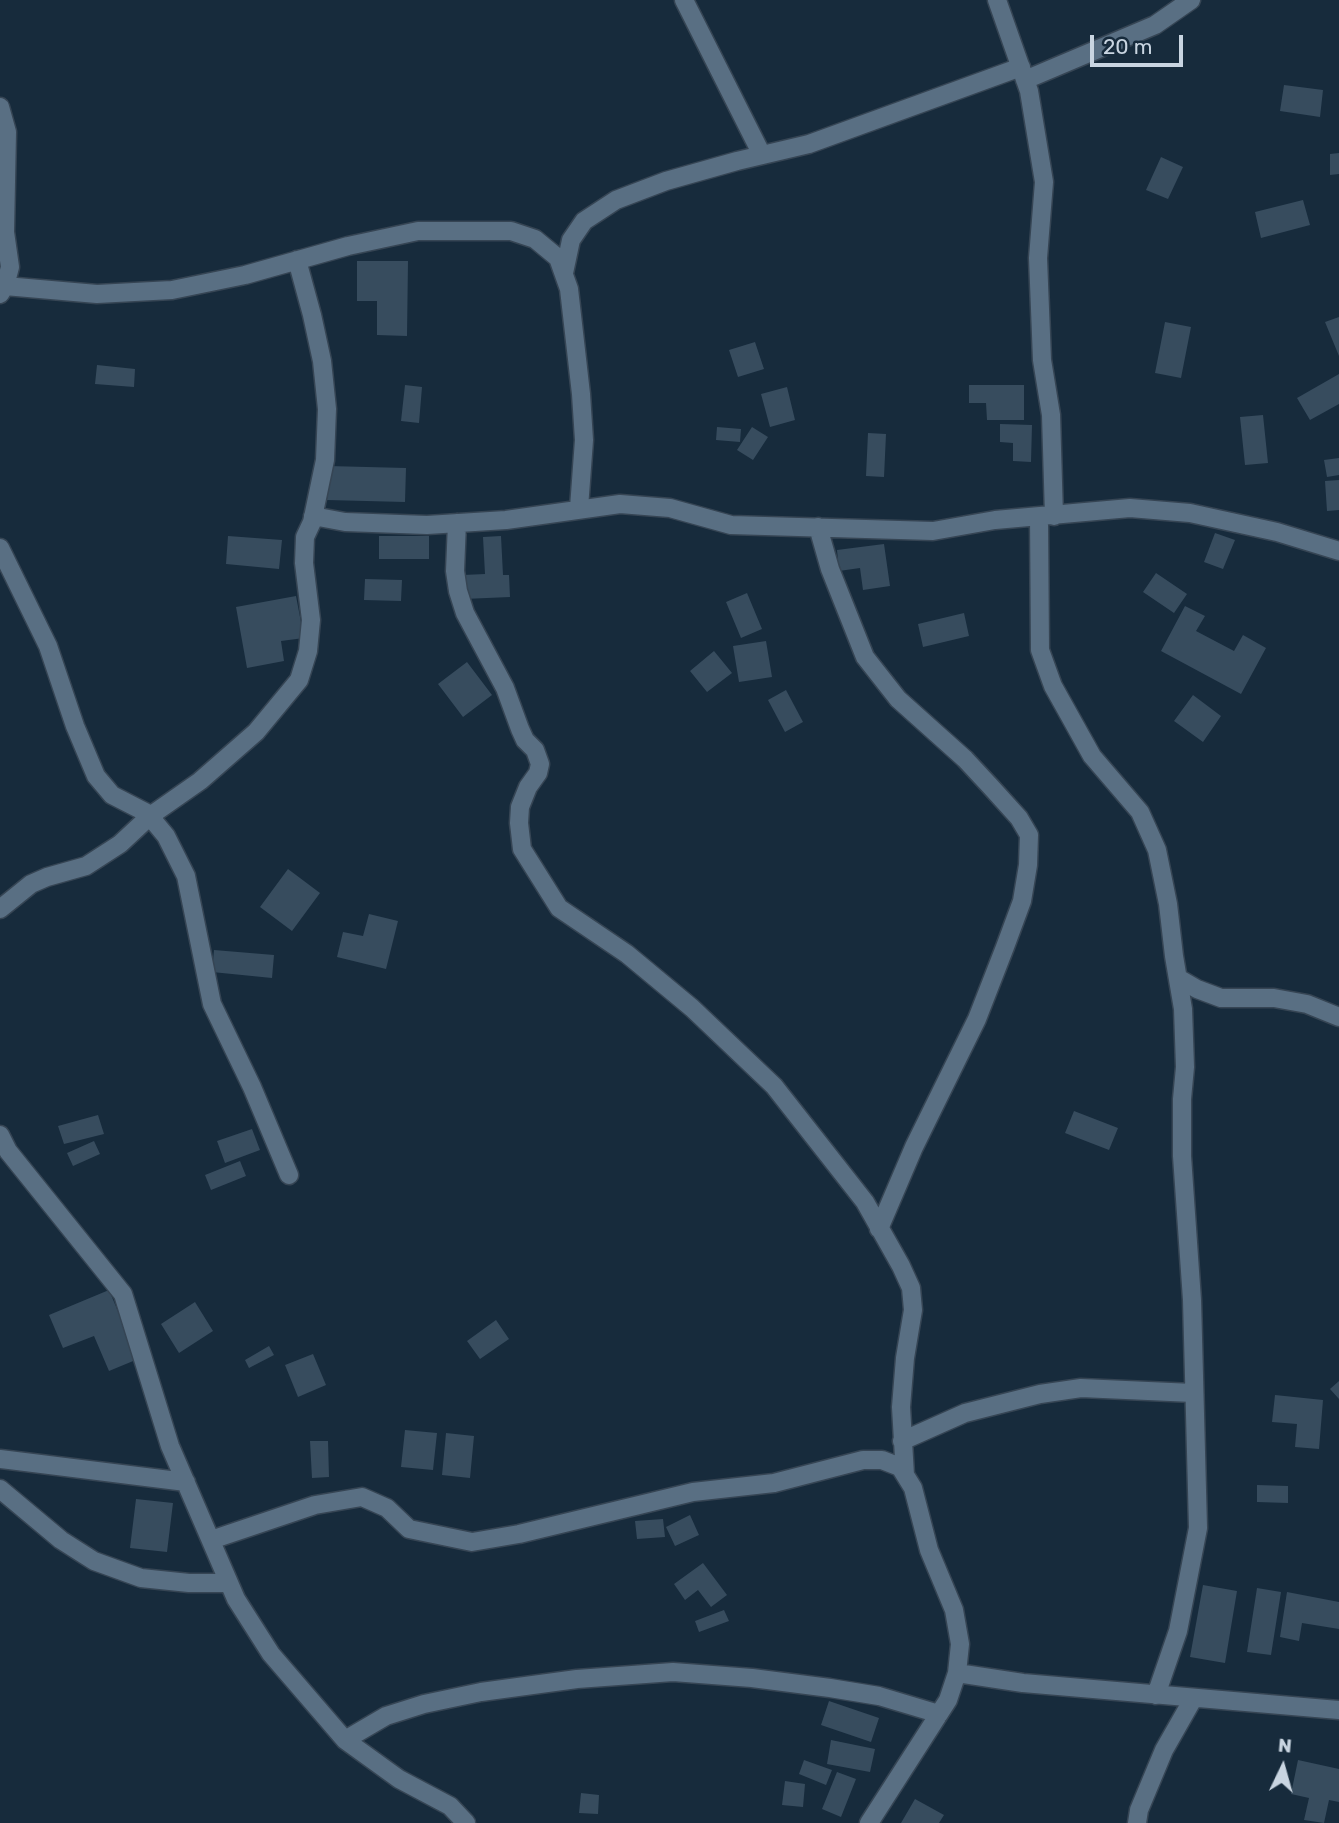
<!DOCTYPE html>
<html>
<head>
<meta charset="utf-8">
<style>
  body { margin:0 }
  #map { position:relative; width:1339px; height:1823px; overflow:hidden; background:#172b3c; font-family:Rubik,sans-serif }
  canvas { display:block }
  .north { position:absolute; left:1248px; top:1732px; width:70px; height:70px; -webkit-text-stroke:5px #172b3c; paint-order:stroke; rotate:5deg; font-size:19px; font-weight:700; line-height:28px; text-align:center; color:#c9d5e1 }
  .north::after { content:''; display:block; margin:auto; width:24px; height:32px; background:#c9d5e1; clip-path:polygon(50% 0,100% 100%,50% 72%,0 100%) }
  .scale { position:absolute; left:1090px; top:35px; width:93px; height:32px; box-sizing:border-box; border:4px solid #c9d5e1; border-top:0; padding-left:9px; font-size:21px; line-height:24px; white-space:nowrap; color:#c9d5e1; -webkit-text-stroke:5px #172b3c; paint-order:stroke }
</style>
</head>
<body>
<div id="map">
<canvas width="1339" height="1823"></canvas>
<div class="north">N</div>
<div class="scale">20 m</div>
</div>
<script>
const c = document.querySelector('canvas').getContext('2d');
c.lineJoin = 'round';
function fillPath(path, color) {
  c.fillStyle = color;
  c.fill(path, 'evenodd');
}
function toPath(rows) {
  const path = new Path2D();
  for (const r of rows) {
    path.moveTo(r[0], r[1]);
    for (let i = 2; i < r.length; i += 2) path.lineTo(r[i], r[i + 1]);
  }
  return path;
}
function stroke(path, color, width, dash) {
  c.strokeStyle = color;
  c.lineWidth = width;
  c.lineCap = dash ? 'butt' : 'round';
  c.setLineDash(dash || []);
  c.stroke(path);
}
const building = toPath([
  [1284,85,1323,90,1320,117,1280,111],
  [1339,153,1339,174,1330,175,1330,154],
  [1161,157,1183,167,1168,199,1146,190],
  [1303,200,1310,225,1261,238,1255,212],
  [357,261,408,261,407,336,377,335,377,301,357,301],
  [1339,317,1339,356,1325,322],
  [1165,322,1191,327,1181,378,1155,373],
  [755,342,764,369,738,377,729,350],
  [97,365,135,369,134,387,95,384],
  [1339,374,1339,404,1310,420,1297,398],
  [405,385,422,387,419,423,401,421],
  [969,385,1024,385,1024,420,987,420,986,403,969,403],
  [787,387,795,420,770,427,761,394],
  [1263,415,1268,463,1245,465,1240,417],
  [1000,424,1032,425,1031,462,1013,461,1013,443,1000,442],
  [717,427,741,429,740,442,716,440],
  [752,427,768,437,753,460,737,450],
  [868,433,886,434,884,477,866,476],
  [1339,458,1339,475,1327,477,1324,460],
  [328,466,406,468,405,502,327,500],
  [1339,480,1339,510,1327,511,1325,481],
  [1215,533,1235,540,1223,569,1204,562],
  [228,536,282,540,279,569,226,564],
  [379,536,429,536,429,559,379,559],
  [501,536,503,575,509,575,510,597,464,599,463,575,485,574,483,537],
  [884,544,890,586,863,590,860,568,839,571,837,550],
  [1156,573,1187,594,1174,613,1143,592],
  [365,579,402,580,401,601,364,600],
  [747,593,762,629,741,638,726,602],
  [296,596,304,638,281,641,284,661,247,668,236,607],
  [1185,606,1205,616,1196,631,1234,651,1243,635,1266,648,1241,694,1161,651],
  [964,613,969,636,923,647,918,624],
  [766,641,772,677,739,682,733,646],
  [714,651,732,673,707,692,690,671],
  [467,662,492,695,463,717,438,684],
  [786,690,803,722,785,732,768,700],
  [1193,695,1221,716,1203,742,1174,721],
  [288,869,320,893,292,931,260,907],
  [369,914,398,921,386,969,337,957,343,932,363,936],
  [214,950,274,955,272,978,212,972],
  [1074,1111,1118,1128,1109,1150,1065,1133],
  [98,1115,104,1134,64,1144,58,1126],
  [252,1129,260,1150,225,1163,217,1141],
  [94,1141,100,1154,73,1166,67,1153],
  [240,1161,246,1176,211,1190,205,1175],
  [109,1290,138,1359,109,1371,94,1336,63,1348,49,1315],
  [195,1302,213,1331,179,1353,161,1324],
  [496,1320,509,1339,480,1359,467,1341],
  [269,1346,274,1355,249,1368,245,1360],
  [313,1354,326,1385,298,1397,285,1365],
  [1339,1381,1339,1399,1330,1389],
  [1275,1395,1323,1400,1319,1449,1295,1447,1297,1424,1272,1422],
  [405,1430,437,1433,433,1470,401,1467],
  [446,1433,474,1436,470,1478,442,1475],
  [310,1441,328,1441,329,1477,312,1478],
  [1257,1485,1288,1486,1288,1503,1257,1502],
  [136,1499,173,1503,167,1552,130,1548],
  [690,1515,699,1535,675,1546,666,1527],
  [663,1519,665,1537,637,1539,635,1521],
  [703,1563,727,1595,711,1607,698,1590,685,1600,674,1584],
  [1203,1585,1237,1591,1225,1663,1190,1657],
  [1257,1588,1281,1592,1271,1655,1247,1652],
  [1287,1592,1339,1602,1339,1629,1302,1623,1299,1641,1280,1637],
  [724,1610,729,1621,699,1632,695,1621],
  [829,1701,879,1718,871,1742,821,1725],
  [831,1740,875,1749,870,1772,827,1764],
  [804,1760,832,1770,826,1785,799,1774],
  [1298,1760,1339,1769,1339,1802,1329,1800,1324,1823,1304,1820,1309,1798,1291,1794],
  [837,1772,856,1779,841,1817,822,1809],
  [785,1781,805,1784,803,1807,782,1805],
  [581,1793,599,1795,598,1814,579,1813],
  [915,1799,944,1815,939,1823,901,1823]
]);
const minor = toPath([
  [684,0,762,155],
  [997,0,1029,91,1044,182,1038,258,1042,360,1051,415,1054,516],
  [1025,80,1155,25,1191,0],
  [0,107,7,132,5,232,10,267,5,286,0,294],
  [564,273,571,240,584,221,616,200,666,181,737,161,809,144,1021,67],
  [5,286,97,294,172,290,245,275,348,246,418,231,511,231,535,239,558,258,569,289,581,394,584,440,579,508],
  [313,516,345,522,427,525,506,520,620,504,670,508,731,525,933,531,995,520,1130,508,1190,513,1277,532,1339,551],
  [1039,517,1040,650,1053,686,1092,756,1140,812,1157,850,1168,904,1174,956,1183,1009,1185,1067,1182,1099,1182,1156,1192,1300,1198,1528,1178,1631,1156,1695],
  [457,523,455,571,458,591,465,613,505,688,520,729,525,740,535,750,540,764,538,773,528,787,520,807,519,823,522,849,559,908,627,954,692,1008,774,1086,865,1202,901,1266,911,1288,913,1310,905,1358,901,1407,905,1475],
  [818,527,830,569,865,657,898,699,965,759,991,787,1019,818,1029,835,1028,865,1022,901,1005,947,977,1019,914,1147,879,1229],
  [0,548,48,646,75,726,96,776,112,795,147,813,166,836,186,876,212,1004,252,1087,289,1175],
  [0,909,31,884,47,877,86,866,120,844,150,816,200,781,256,732,299,680,308,651,311,620,304,563,305,537,312,522,325,460,327,409,322,361,312,315,297,260],
  [1178,978,1197,989,1221,998,1274,998,1307,1004,1339,1017],
  [0,1135,8,1151,123,1294,170,1446,236,1599,271,1654,345,1740,399,1779,450,1806,466,1823],
  [902,1441,965,1413,1040,1394,1081,1388,1193,1393],
  [0,1459,186,1482],
  [0,1489,61,1540,94,1561,141,1578,189,1583,229,1583],
  [211,1540,315,1505,362,1497,387,1508,409,1529,472,1542,519,1534,693,1492,774,1483,863,1460,882,1460,900,1467,913,1488,929,1550,954,1610,960,1644,957,1673,948,1700,869,1823],
  [957,1673,1023,1683,1339,1710],
  [345,1740,386,1716,424,1704,481,1692,577,1679,673,1672,752,1678,830,1688,879,1696,939,1714],
  [1137,1823,1139,1810,1164,1750,1193,1699]
]);
fillPath(building, '#374c5e');
stroke(minor, '#364554', 21);
stroke(minor, '#596f83', 18);
</script>
</body>
</html>
